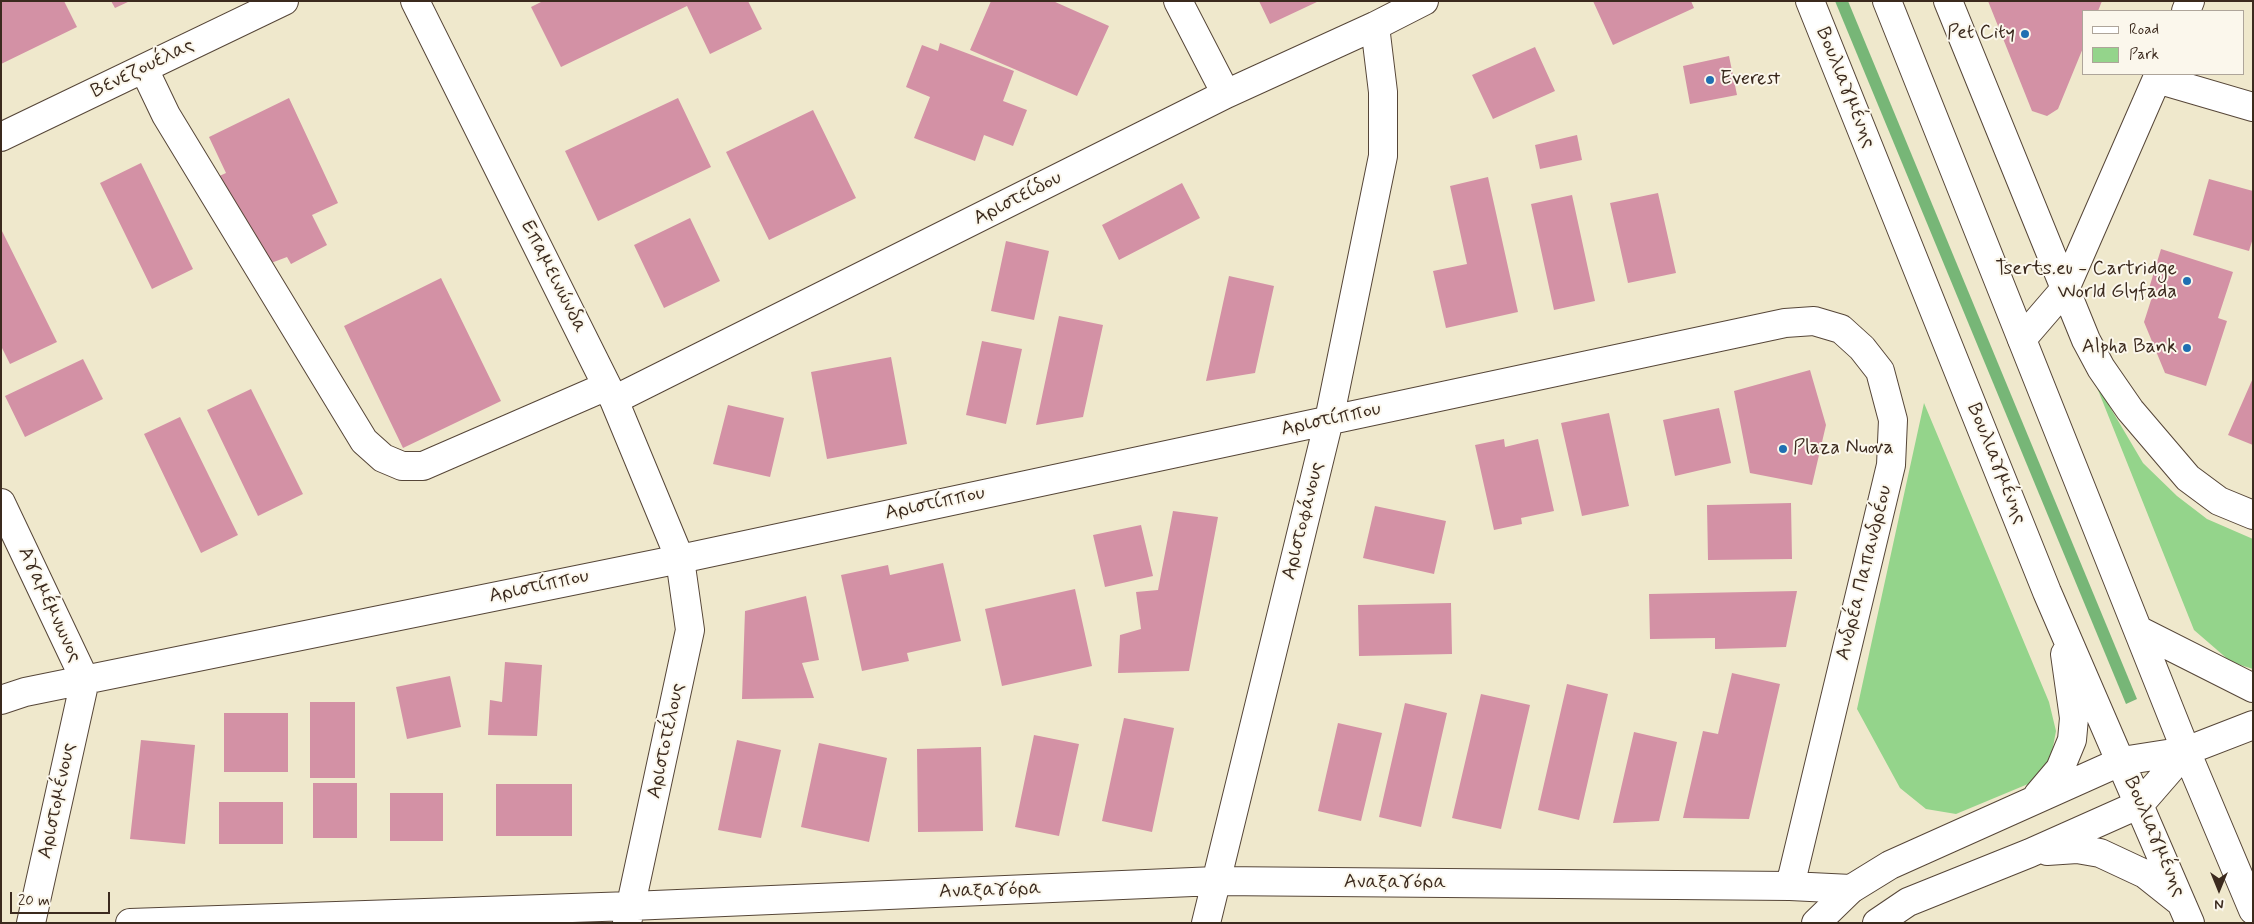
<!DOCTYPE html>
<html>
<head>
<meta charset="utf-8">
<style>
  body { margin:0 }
  #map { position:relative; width:2254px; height:924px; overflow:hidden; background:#efe8cc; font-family:Mynerve,sans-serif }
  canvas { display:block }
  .frame { position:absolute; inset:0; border:2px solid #3b2a1e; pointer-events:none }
  .legend { position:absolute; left:2082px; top:10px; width:162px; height:65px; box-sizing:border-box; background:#fbf7ec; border:1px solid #aea59a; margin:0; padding:6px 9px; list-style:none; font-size:15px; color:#3b2a1e }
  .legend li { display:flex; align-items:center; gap:10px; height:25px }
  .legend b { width:25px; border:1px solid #aea59a }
  .north { position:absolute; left:2194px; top:864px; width:50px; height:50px; -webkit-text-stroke:4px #fbf7ec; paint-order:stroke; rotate:180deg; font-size:14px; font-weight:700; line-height:20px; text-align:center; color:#3b2a1e }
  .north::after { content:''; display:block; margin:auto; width:18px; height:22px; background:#3b2a1e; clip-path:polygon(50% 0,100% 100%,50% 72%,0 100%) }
  .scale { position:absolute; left:10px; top:892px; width:100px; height:22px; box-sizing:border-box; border:2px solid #3b2a1e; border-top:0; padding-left:6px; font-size:15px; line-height:18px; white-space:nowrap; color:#3b2a1e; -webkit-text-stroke:4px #fbf7ec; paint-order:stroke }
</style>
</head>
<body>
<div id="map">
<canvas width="2254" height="924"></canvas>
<div class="frame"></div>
<ul class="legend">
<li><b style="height:6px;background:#fff"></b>Road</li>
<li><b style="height:14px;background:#94d48b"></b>Park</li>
</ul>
<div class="north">N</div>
<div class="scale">20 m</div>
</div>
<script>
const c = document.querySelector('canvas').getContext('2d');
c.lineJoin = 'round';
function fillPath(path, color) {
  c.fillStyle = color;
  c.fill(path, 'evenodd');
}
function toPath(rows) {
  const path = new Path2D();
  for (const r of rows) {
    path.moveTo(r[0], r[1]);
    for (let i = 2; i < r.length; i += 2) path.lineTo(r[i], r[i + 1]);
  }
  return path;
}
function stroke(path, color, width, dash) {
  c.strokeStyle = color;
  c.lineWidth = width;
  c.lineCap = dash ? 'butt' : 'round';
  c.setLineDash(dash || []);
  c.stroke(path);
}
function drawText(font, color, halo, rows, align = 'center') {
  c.font = font + ' Mynerve,sans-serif';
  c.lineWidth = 4;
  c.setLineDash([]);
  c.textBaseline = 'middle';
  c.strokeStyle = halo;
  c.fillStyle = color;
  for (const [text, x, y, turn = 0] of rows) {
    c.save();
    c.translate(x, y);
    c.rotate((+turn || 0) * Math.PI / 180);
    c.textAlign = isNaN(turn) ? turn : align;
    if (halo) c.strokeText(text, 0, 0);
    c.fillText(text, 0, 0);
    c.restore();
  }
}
const green = toPath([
  [2094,380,2143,463,2177,496,2207,519,2253,539,2253,669,2231,662,2194,630],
  [1924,403,2049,702,2056,731,2050,763,2028,784,1956,814,1926,809,1900,788,1857,709]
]);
const forest = toPath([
  [1835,1,1848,1,2137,699,2126,704]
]);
const building = toPath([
  [1,1,64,1,77,27,1,64],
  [111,1,130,1,115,8],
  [543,1,748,1,762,29,710,54,687,6,561,67,531,7],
  [991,1,1053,1,1109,26,1077,96,970,50],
  [1259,1,1319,1,1270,24],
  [1593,1,1691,1,1694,8,1613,45],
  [1988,1,2102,1,2098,11,2083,11,2083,48,2058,109,2047,116,2032,111],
  [940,43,1014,71,1003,101,1027,110,1013,146,984,135,975,161,914,138,930,97,906,87,922,45,938,51],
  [1535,47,1555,91,1493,119,1472,75],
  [1729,56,1737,95,1690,104,1683,66],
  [289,98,338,203,312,215,327,245,291,264,287,257,263,266,215,178,226,173,209,137],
  [678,98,711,167,598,221,565,151],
  [813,110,856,198,769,240,726,152],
  [1577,135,1582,160,1540,169,1535,145],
  [141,163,193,269,152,289,100,183],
  [1488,177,1518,312,1446,328,1433,271,1467,264,1450,186],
  [2209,179,2253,191,2253,238,2249,251,2193,235],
  [1182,183,1200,218,1119,260,1102,225],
  [1658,193,1676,273,1628,283,1610,203],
  [1572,195,1595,301,1554,310,1531,204],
  [690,218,720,281,664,308,634,245],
  [1,229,57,342,10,364,1,346],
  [1006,241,1049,251,1034,320,991,311],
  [2161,249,2233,272,2218,318,2227,321,2206,386,2165,373,2144,322,2152,297,2147,295],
  [1229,276,1274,286,1255,373,1206,381],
  [441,278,501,401,403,448,344,326],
  [1059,316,1103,325,1083,417,1036,425],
  [982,341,1022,349,1006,424,966,415],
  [891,357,907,444,827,459,811,372],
  [83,359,103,399,25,437,5,396],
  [1810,370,1826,425,1812,485,1750,473,1734,391],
  [2253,378,2253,445,2228,435],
  [251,389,303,494,258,516,207,410],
  [728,405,784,418,770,477,713,464],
  [1719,408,1731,463,1675,476,1663,420],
  [1609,413,1629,506,1582,516,1561,423],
  [180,417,238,535,201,553,144,434],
  [1504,439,1505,447,1538,439,1554,511,1521,518,1522,524,1494,530,1475,445],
  [1791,503,1792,559,1708,560,1707,505],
  [1375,506,1446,521,1434,574,1363,558],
  [1173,511,1218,517,1189,671,1118,673,1120,635,1141,629,1136,592,1158,590],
  [1141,525,1153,576,1105,587,1093,535],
  [943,563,961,641,907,653,909,661,862,671,841,575,888,565,890,575],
  [1075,589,1092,666,1002,686,985,609],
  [1797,591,1786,647,1715,649,1715,638,1650,639,1649,594],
  [806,596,819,660,802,663,814,698,742,699,745,611],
  [1451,603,1452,654,1359,656,1358,605],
  [505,662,542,665,537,736,488,735,490,700,502,702],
  [1732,673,1780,684,1749,819,1683,818,1703,731,1718,734],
  [450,676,461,727,407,739,396,687],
  [1567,684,1608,694,1579,820,1538,810],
  [1481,694,1530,705,1501,829,1452,818],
  [310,702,355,702,355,778,310,778],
  [1405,703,1447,713,1421,827,1379,817],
  [224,713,288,713,288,772,224,772],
  [1124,718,1174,728,1152,832,1102,821],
  [1338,723,1382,733,1361,821,1318,811],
  [1634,732,1677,742,1659,821,1613,823],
  [1034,735,1079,744,1059,836,1015,827],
  [141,740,195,745,185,844,130,839],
  [737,740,781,750,761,838,718,830],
  [819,743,887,758,869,842,801,827],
  [981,747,983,831,918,832,917,749],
  [313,783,357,783,357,838,313,838],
  [496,784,572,784,572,836,496,836],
  [390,793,443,793,443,841,390,841],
  [219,802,283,802,283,844,219,844]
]);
const minor = toPath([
  [415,1,614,400,680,559,690,630,627,923],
  [1178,1,1226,94],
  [1948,1,2086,340,2101,368,2130,410,2188,478,2219,501,2253,515],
  [2186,11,2190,1],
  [144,69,166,115,364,441,383,458,402,466,423,466,607,386],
  [2157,79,2253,107],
  [1,137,284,1],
  [2022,339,2065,289,2159,74],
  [614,400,1226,94,1375,26,1424,1],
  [1,503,85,680],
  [1,700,25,692,680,559,1785,323,1814,321,1841,329,1862,348,1880,371,1893,420,1891,465,1790,886],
  [31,923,85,680],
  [130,923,631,906,1216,881,1790,886,1851,889],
  [1206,923,1329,420,1383,156,1383,92,1375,26]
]);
const major = toPath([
  [1810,1,2047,592,2190,923],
  [1887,1,2186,751,2253,910],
  [2138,630,2253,688],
  [2038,795,2060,769,2072,740,2074,718,2065,654],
  [2047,851,2077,849,2100,853,2145,874,2179,901],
  [1816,923,1851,889,1890,865,2122,761,2186,751,2253,725],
  [1877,923,1908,902,2030,853,2140,804,2186,751]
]);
const markers = [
  [2025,34,5,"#1f6fb2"],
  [1710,80,5,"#1f6fb2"],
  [2187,281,5,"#1f6fb2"],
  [2187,348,5,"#1f6fb2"],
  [1783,449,5,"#1f6fb2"]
];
const poiNames = [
  ["Pet City",2015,34],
  ["Everest",1720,80,"left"],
  ["Tserts.eu - Cartridge",2177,270],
  ["World Glyfada",2177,293],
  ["Alpha Bank",2177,348],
  ["Plaza Nuova",1793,449,"left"]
];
const streetNames = [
  ["Βενεζουέλας",143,69,-26],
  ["Βουλιαγμένης",1845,88,68],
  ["Αριστείδου",1018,199,-27],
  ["Επαμεινώνδα",553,277,63],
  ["Αριστίππου",1331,420,-12],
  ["Βουλιαγμένης",1996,464,68],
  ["Αριστίππου",935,504,-12],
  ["Αριστοφάνους",1304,521,-76],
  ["Ανδρέα Παπανδρέου",1865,573,-76],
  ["Αριστίππου",539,587,-12],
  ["Αγαμέμνωνος",49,605,65],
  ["Αριστοτέλους",667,741,-78],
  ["Αριστομένους",58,801,-78],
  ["Βουλιαγμένης",2154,837,67],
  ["Αναξαγόρα",1395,883],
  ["Αναξαγόρα",990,891,-2]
];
fillPath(green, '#94d48b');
fillPath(forest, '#77b677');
fillPath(building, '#d391a5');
stroke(minor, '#564638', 30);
stroke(major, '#564638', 30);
stroke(minor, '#fff', 28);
stroke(major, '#fff', 28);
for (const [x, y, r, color] of markers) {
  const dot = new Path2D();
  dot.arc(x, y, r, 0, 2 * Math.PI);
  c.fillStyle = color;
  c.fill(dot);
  stroke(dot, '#fbf7ec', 2);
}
drawText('20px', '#3b2a1e', '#fbf7ec', poiNames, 'right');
drawText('20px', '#3b2a1e', '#fbf7ec', streetNames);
</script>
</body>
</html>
